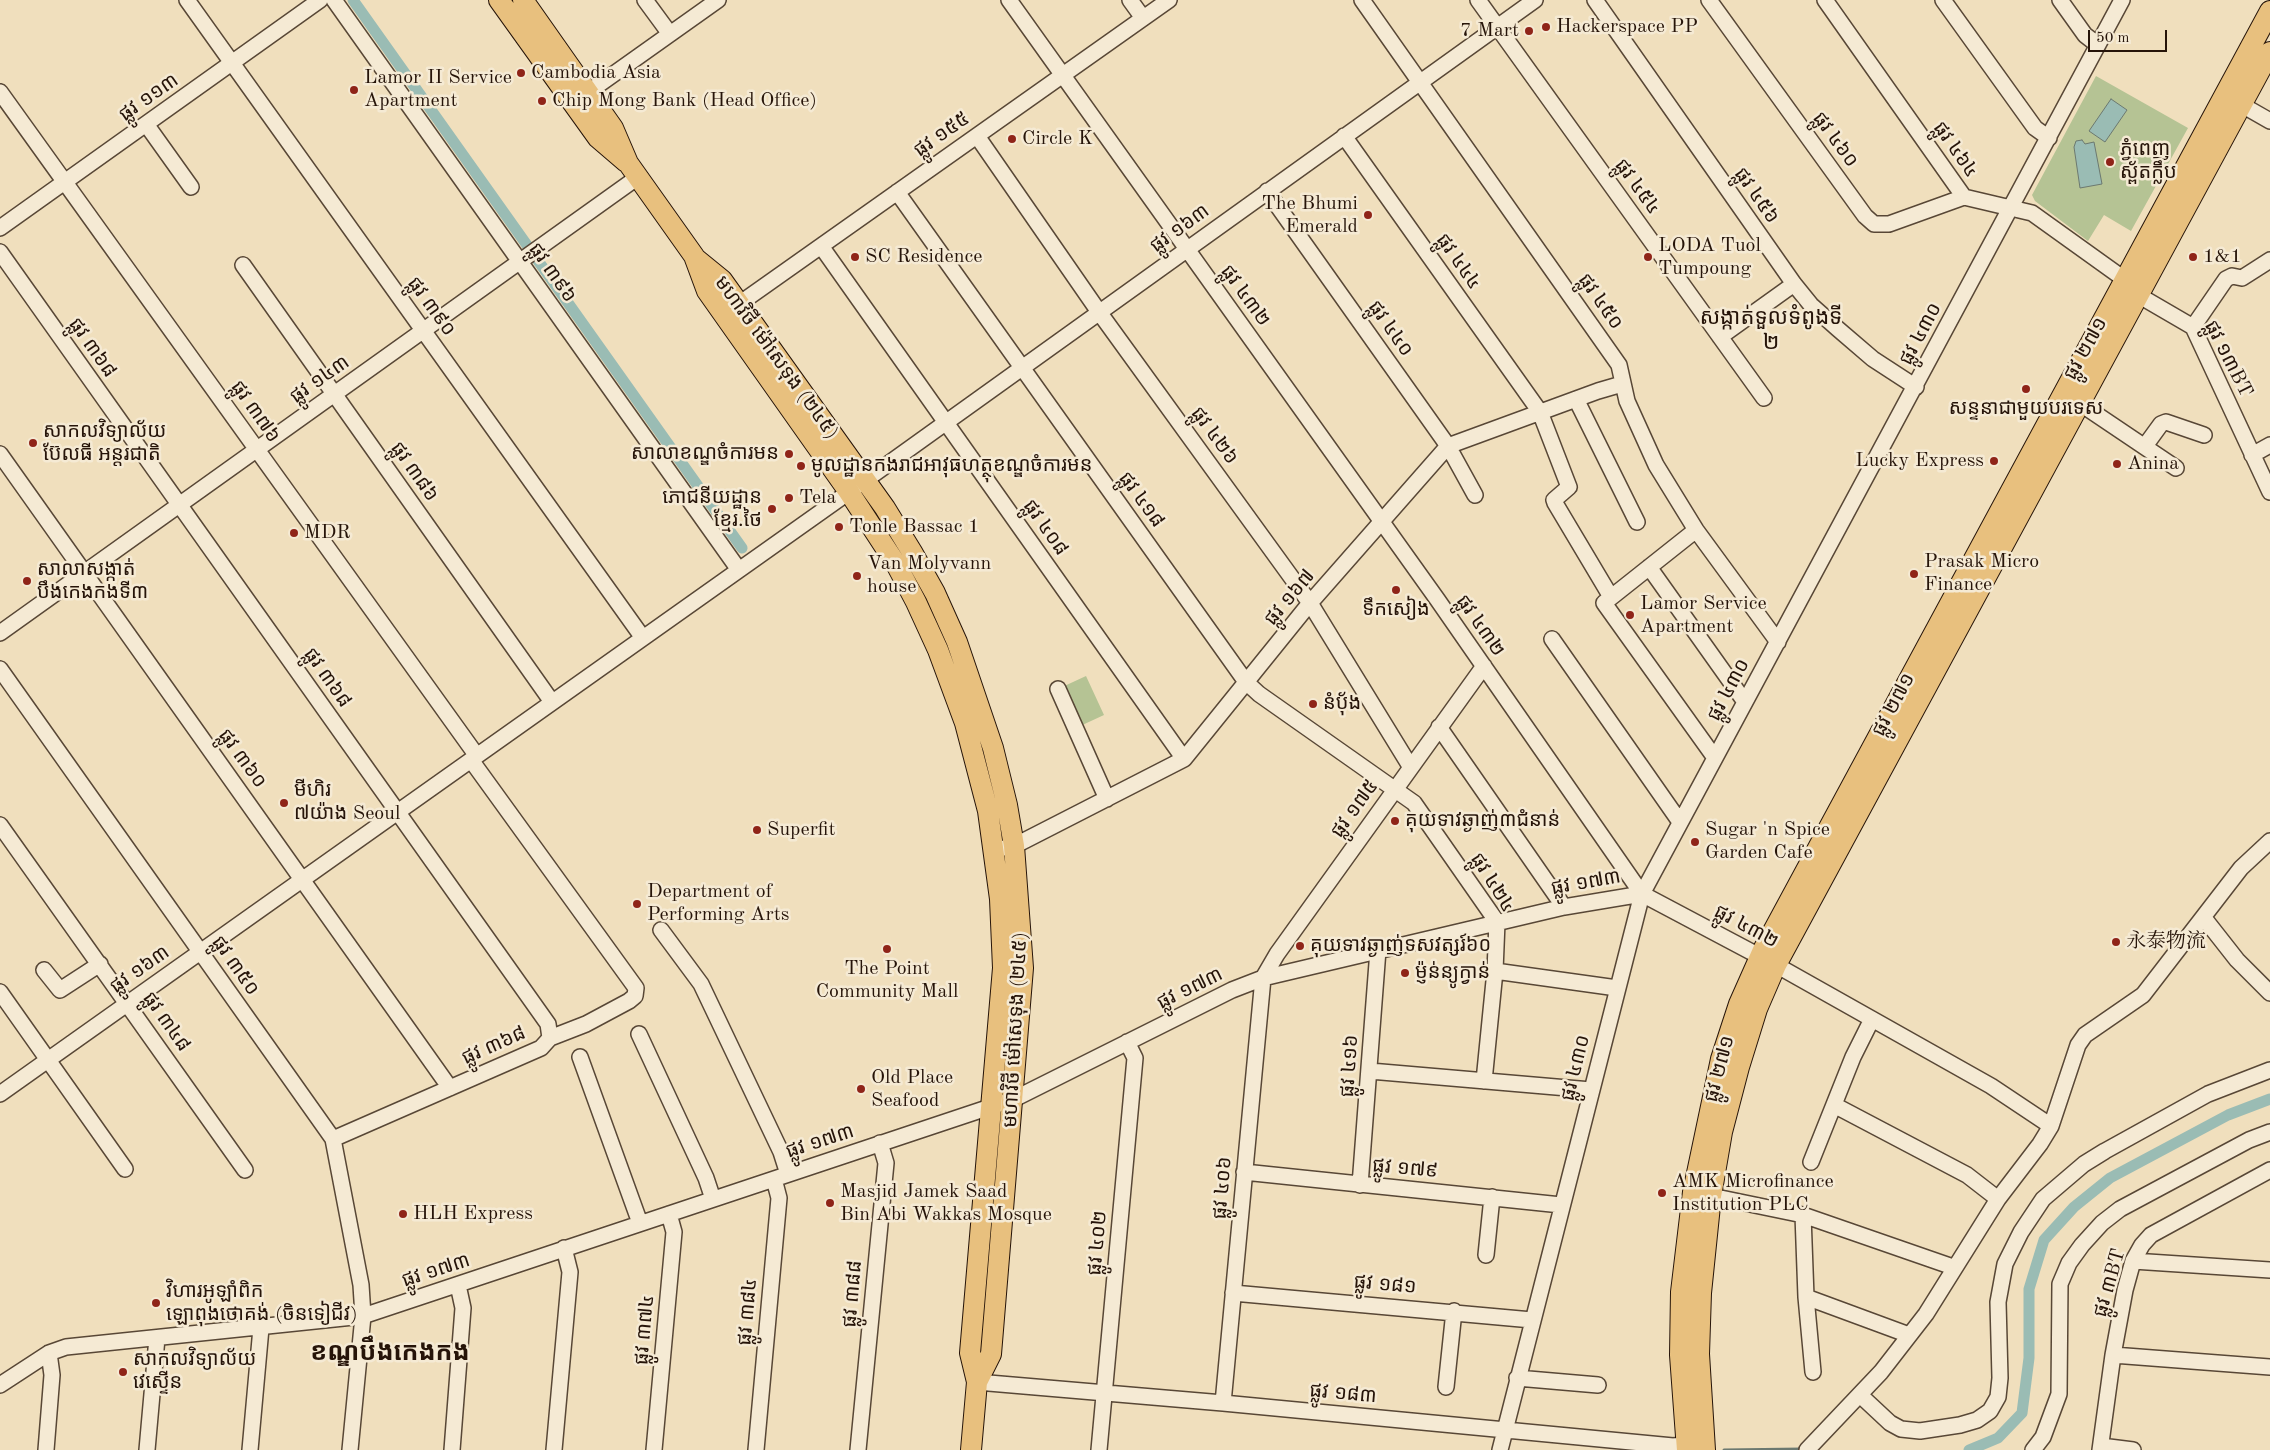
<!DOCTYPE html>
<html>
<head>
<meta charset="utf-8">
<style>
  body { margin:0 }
  #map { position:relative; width:2270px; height:1450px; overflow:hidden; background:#f0dfbd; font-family:"Old Standard TT",serif }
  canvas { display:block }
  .scale { position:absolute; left:2088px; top:30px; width:79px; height:22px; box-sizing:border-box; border:2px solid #261409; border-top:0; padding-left:6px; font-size:15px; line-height:18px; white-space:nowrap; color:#261409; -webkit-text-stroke:4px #f5ead4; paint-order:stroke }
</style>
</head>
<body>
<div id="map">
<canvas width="2270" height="1450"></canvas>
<div class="scale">50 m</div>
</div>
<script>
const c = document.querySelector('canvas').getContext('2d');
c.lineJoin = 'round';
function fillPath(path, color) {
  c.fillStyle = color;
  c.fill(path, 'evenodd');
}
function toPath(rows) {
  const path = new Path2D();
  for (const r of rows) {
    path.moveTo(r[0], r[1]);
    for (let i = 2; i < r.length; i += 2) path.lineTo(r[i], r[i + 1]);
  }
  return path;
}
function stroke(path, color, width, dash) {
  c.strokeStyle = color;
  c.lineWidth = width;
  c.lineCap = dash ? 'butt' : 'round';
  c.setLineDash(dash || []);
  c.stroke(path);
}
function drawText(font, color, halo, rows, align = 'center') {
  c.font = font + ' "Old Standard TT","Noto Serif SC","Noto Sans Khmer",serif';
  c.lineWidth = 5;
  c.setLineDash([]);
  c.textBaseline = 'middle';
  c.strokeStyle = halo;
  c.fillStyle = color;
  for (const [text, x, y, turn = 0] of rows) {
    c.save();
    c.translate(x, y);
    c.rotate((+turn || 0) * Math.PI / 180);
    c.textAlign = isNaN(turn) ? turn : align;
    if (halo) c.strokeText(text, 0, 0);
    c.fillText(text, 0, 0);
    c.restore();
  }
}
const green = toPath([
  [2096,76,2188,128,2131,231,2104,215,2088,241,2035,201,2032,195],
  [1086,676,1104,715,1078,727,1060,688]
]);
const water = toPath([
  [2111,99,2127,110,2105,142,2089,131,2111,99],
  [2082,140,2085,144,2094,142,2102,184,2080,188,2074,147,2076,141,2082,140]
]);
const stream = toPath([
  [1724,1450,1803,1449]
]);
const canal = toPath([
  [353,0,742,548],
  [1969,1450,1998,1438,2022,1413,2029,1358,2029,1289,2044,1240,2074,1207,2110,1178,2228,1115,2270,1099]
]);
const minor = toPath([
  [187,0,643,638],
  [334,0,739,570],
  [645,0,670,34],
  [1009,0,1437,599,1642,894,1776,965,1991,1086,2051,1126],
  [1130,0,1143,18],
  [1362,0,1619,365,1627,401,1656,465,1696,530,1778,642],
  [1478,0,1764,398],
  [1595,0,1794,284,1811,305,1838,329,1873,359,1916,387],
  [1709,0,1865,216,1874,224,1889,224,1964,197],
  [1825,0,1964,197,2032,213,2124,279],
  [1943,0,2035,128,2049,138],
  [2060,0,2085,35,2098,45],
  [0,92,477,756],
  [580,98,718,0],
  [2242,105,2270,121],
  [146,124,191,187],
  [977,136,1099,312,1310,603,1410,766],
  [1344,136,1540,412,1569,487,1554,500,1555,503,1611,597],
  [1267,191,1448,446,1475,495],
  [897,192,1246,682,1259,694,1414,803,1497,922,1495,971,1484,1081],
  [0,228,320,0],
  [821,246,1184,759],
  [0,252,548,1024,550,1038,541,1048,333,1139],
  [243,265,552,702],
  [2138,295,2193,327,2270,492],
  [739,304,1169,0],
  [2193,327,2226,279,2232,276,2242,278,2270,260],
  [1720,337,1794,284],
  [2072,398,2176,468],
  [1576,399,1637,522],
  [2145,446,2161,424,2166,422,2204,435],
  [0,454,450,1088],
  [2252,455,2270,445],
  [1696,530,1604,603,1715,758],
  [1649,567,1745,702],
  [0,633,638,177],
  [1552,639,1680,822],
  [0,669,333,1139,361,1285,363,1316,350,1450],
  [1058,689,1107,799],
  [1439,727,1564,907],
  [471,760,636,988,635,996,629,1001,586,1024,550,1038],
  [0,825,245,1170],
  [1004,848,1014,846,1184,759,1310,603,1448,446,1598,391,1622,384],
  [2204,918,2237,960,2270,993],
  [661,930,701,984,781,1152,788,1174],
  [44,970,60,990,100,964],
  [1495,971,1617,988],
  [0,992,125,1169],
  [639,1034,706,1178,713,1199],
  [580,1057,640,1223],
  [1370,1071,1591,1090],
  [0,1094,849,492,1535,0],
  [1834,1105,1967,1175,1998,1199],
  [1811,1162,1853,1057,1872,1019],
  [1244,1172,1561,1205],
  [1360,1185,1378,950],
  [1711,1196,1803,1215,1953,1267],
  [1803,1215,1806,1297,1813,1372],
  [1486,1255,1492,1197],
  [2133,1261,2270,1270],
  [1233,1293,1532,1320],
  [1806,1297,1909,1335],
  [2113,1355,2270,1367],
  [1517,1378,1598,1385],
  [977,1382,1223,1403,1673,1446,1695,1444],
  [0,1385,49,1353,66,1347,363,1316,1014,1099,1232,990,1263,978,1564,907,1642,894],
  [1446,1387,1454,1311],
  [1860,1395,1890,1423,1901,1429,1920,1431,1960,1425,1977,1420,1990,1411,1998,1397,2000,1378,1998,1302,2005,1264,2021,1232,2043,1199,2084,1164,2105,1151,2208,1094,2270,1070],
  [1223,1403,1263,978,1277,954,1484,666],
  [2101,1446,2133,1450],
  [46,1450,52,1375,49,1353],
  [147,1450,157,1338],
  [250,1450,261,1328],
  [452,1450,463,1308,458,1285],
  [554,1450,570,1272,564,1248],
  [654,1450,674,1232,669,1214],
  [756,1450,779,1198,774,1179],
  [858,1450,886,1163,880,1143],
  [1099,1450,1135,1058,1127,1042],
  [1500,1450,1642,894,2122,0],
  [1807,1450,1881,1372,1926,1314,1998,1199,2040,1144,2051,1126,2078,1045,2085,1035,2143,995,2241,868,2270,841],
  [2033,1450,2043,1437,2059,1394,2060,1284,2069,1263,2082,1245,2102,1223,2120,1209,2249,1140,2270,1132],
  [2100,1450,2113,1355,2125,1290,2133,1261,2142,1245,2151,1235,2270,1170]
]);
const major = toPath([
  [499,0,598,138,626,162],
  [523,0,613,128,628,163,694,256,707,291,849,492,896,564,916,602,938,650,965,723,988,811,1000,899,1003,968,970,1353,977,1382,971,1450],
  [695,258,722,280,885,508,912,552,935,593,957,642,993,748,1007,805,1014,846,1023,968,991,1354,977,1382],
  [1687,1450,1680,1355,1681,1292,1693,1192,1721,1059,1739,1004,1763,950,2270,11],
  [1705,1450,1699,1354,1701,1293,1711,1196,1722,1132,1739,1067,1757,1009,1776,965,2270,52]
]);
const markers = [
  [1546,27,5,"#8f2418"],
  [1529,31,5,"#8f2418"],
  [521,73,5,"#8f2418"],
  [354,90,5,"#8f2418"],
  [542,101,5,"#8f2418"],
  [1012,139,5,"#8f2418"],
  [2110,162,5,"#8f2418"],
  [1368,215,5,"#8f2418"],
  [855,257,5,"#8f2418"],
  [1648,257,5,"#8f2418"],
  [2193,257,5,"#8f2418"],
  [2026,389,5,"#8f2418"],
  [33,443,5,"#8f2418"],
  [789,454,5,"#8f2418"],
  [1994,461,5,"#8f2418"],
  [2117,464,5,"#8f2418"],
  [801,466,5,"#8f2418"],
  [789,498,5,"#8f2418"],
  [772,509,5,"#8f2418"],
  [839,527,5,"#8f2418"],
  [294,533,5,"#8f2418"],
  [1914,574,5,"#8f2418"],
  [857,576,5,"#8f2418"],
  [27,581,5,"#8f2418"],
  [1396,590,5,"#8f2418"],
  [1630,615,5,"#8f2418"],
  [1313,704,5,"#8f2418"],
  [284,803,5,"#8f2418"],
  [1395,821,5,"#8f2418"],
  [757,830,5,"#8f2418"],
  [1695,842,5,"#8f2418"],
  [637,904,5,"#8f2418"],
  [2116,942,5,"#8f2418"],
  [1300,946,5,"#8f2418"],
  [887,949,5,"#8f2418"],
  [1405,973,5,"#8f2418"],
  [861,1089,5,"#8f2418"],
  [1662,1193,5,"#8f2418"],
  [830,1203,5,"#8f2418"],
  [403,1214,5,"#8f2418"],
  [156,1303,5,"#8f2418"],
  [123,1372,5,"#8f2418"]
];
const poiNames = [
  ["Hackerspace PP",1556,27],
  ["7 Mart",1519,31,"right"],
  ["Cambodia Asia",531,73],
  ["Lamor II Service",364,78],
  ["Apartment",364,101],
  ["Chip Mong Bank (Head Office)",552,101],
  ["Circle K",1022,139],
  ["ភ្នំពេញ",2120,150],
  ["ស្ព័តក្លឹប",2120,173],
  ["The Bhumi",1358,204,"right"],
  ["Emerald",1358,227,"right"],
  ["LODA Tuol",1658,246],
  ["Tumpoung",1658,269],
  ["SC Residence",865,257],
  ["1&1",2203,257],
  ["សន្ទនាជាមួយបរទេស",2026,409,"center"],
  ["សាកលវិទ្យាល័យ",43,432],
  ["ប៊ែលធី អន្តរជាតិ",43,455],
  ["សាលាខណ្ឌចំការមន",779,454,"right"],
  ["Lucky Express",1984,461,"right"],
  ["Anina",2127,464],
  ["មូលដ្ឋានកងរាជអាវុធហត្ថុខណ្ឌចំការមន",811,466],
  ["ភោជនីយដ្ឋាន",762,498,"right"],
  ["ខ្មែរ.ថៃ",762,521,"right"],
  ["Tela",799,498],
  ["Tonle Bassac 1",849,527],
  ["MDR",304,533],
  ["Prasak Micro",1924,562],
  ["Finance",1924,585],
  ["Van Molyvann",867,564],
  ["house",867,587],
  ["សាលាសង្កាត់",37,570],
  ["បឹងកេងកងទី៣",37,593],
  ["Lamor Service",1640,604],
  ["Apartment",1640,627],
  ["ទឹកសៀង",1396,610,"center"],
  ["នំប៉័ង",1323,704],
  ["មីហិរ",294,791],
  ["៧យ៉ាង Seoul",294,814],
  ["គុយទាវឆ្ងាញ់៣ជំនាន់",1405,821],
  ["Superfit",767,830],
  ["Sugar 'n Spice",1705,830],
  ["Garden Cafe",1705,853],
  ["Department of",647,892],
  ["Performing Arts",647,915],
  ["永泰物流",2126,942],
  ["គុយទាវឆ្ងាញ់ទសវត្សរ៍៦០",1310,946],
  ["The Point",887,969,"center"],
  ["Community Mall",887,992,"center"],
  ["ម្ញ៉ន់ន្យូក្វាន់",1415,973],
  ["Old Place",871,1078],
  ["Seafood",871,1101],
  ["AMK Microfinance",1672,1182],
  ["Institution PLC",1672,1205],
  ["Masjid Jamek Saad",840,1192],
  ["Bin Abi Wakkas Mosque",840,1215],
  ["HLH Express",413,1214],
  ["វិហារអូឡាំពិក",166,1292],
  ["ឡោពុងថោគង់ (ចិនទៀជីវ)",166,1315],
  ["សាកលវិទ្យាល័យ",133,1360],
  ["វេស្ទើន",133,1383]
];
const streetNames = [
  ["ផ្លូវ ១១៣",149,98,-35],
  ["ផ្លូវ ១៥៥",942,135,-35],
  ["ផ្លូវ ៤៦០",1835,140,54],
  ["ផ្លូវ ៤៦៤",1955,150,55],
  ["ផ្លូវ ៤៥៤",1637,187,54],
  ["ផ្លូវ ៤៥៦",1756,196,55],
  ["ផ្លូវ ១៦៣",1180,229,-36],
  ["ផ្លូវ ៤៤៤",1458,262,55],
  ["ផ្លូវ ៣៩៦",552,273,55],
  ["ផ្លូវ ៤៣២",1245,296,54],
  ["ផ្លូវ ៤៥០",1600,302,55],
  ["ផ្លូវ ៣៩០",431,307,54],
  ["ផ្លូវ ៤៤០",1390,329,55],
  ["ផ្លូវ ៤៣០",1921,334,-62],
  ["ផ្លូវ ៣៦៨",92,348,55],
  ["ផ្លូវ ២៧១",2086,349,-61],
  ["មហាវិថី ម៉ៅសេទុង (២៤៥)",776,358,54],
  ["ផ្លូវ ១៣BT",2228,359,63],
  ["ផ្លូវ ១៤៣",320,380,-35],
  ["ផ្លូវ ៣៧៦",255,412,55],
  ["ផ្លូវ ៤២៦",1214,436,54],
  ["ផ្លូវ ៣៨៦",414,472,55],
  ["ផ្លូវ ៤១៨",1141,500,54],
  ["ផ្លូវ ៤០៨",1045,528,55],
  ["ផ្លូវ ១៦៧",1290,598,-50],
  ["ផ្លូវ ៤៣២",1480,626,55],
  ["ផ្លូវ ៣៦៨",327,678,55],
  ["ផ្លូវ ៤៣០",1729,690,-62],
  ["ផ្លូវ ២៧១",1894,705,-62],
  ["ផ្លូវ ៣៦០",242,759,54],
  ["ផ្លូវ ១៧៥",1355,809,-54],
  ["ផ្លូវ ៤២៤",1492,883,58],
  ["ផ្លូវ ១៧៣",1586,883,-10],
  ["ផ្លូវ ៤៣២",1746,927,28],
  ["ផ្លូវ ៣៥០",235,966,55],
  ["ផ្លូវ ១៦៣",140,970,-35],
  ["ផ្លូវ ១៧៣",1190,989,-26],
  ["ផ្លូវ ៣៤៨",166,1022,55],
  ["មហាវិថី ម៉ៅសេទុង (២៤៥)",1016,1030,-87],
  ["ផ្លូវ ៣៦៨",494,1046,-24],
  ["ផ្លូវ ៤១៦",1350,1066,-86],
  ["ផ្លូវ ៤៣០",1576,1068,-76],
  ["ផ្លូវ ២៧១",1720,1069,-75],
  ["ផ្លូវ ១៧៣",820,1142,-18],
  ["ផ្លូវ ១៧៩",1405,1169,5],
  ["ផ្លូវ ៤០៦",1223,1188,-85],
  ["ផ្លូវ ៤០២",1098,1243,-85],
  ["ផ្លូវ ១៧៣",436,1271,-18],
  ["ផ្លូវ ៣BT",2110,1283,-74],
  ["ផ្លូវ ១៨១",1385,1285,5],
  ["ផ្លូវ ៣៨៨",853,1294,-85],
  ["ផ្លូវ ៣៨៤",748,1312,-85],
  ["ផ្លូវ ៣៧៤",645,1330,-85],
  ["ផ្លូវ ១៨៣",1343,1394,5]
];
const quarterNames = [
  ["សង្កាត់ទួលទំពូងទី",1771,318],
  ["២",1771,343]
];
const districtNames = [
  ["ខណ្ឌបឹងកេងកង",390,1353]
];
fillPath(green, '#b5c394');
fillPath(water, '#9abcb4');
stroke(water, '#6c7970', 1);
stroke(stream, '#6c7970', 3);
stroke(canal, '#9abcb4', 11);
stroke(minor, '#584736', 18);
stroke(major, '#261409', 22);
stroke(minor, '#f5ead4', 15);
stroke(major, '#e8c07e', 20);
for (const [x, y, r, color] of markers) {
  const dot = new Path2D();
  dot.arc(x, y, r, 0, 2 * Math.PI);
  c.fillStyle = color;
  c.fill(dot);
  stroke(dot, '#f5ead4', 2);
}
drawText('20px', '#261409', '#f5ead4', poiNames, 'left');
drawText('20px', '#261409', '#f5ead4', streetNames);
drawText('22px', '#261409', '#f5ead4', quarterNames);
drawText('bold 25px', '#261409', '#f5ead4', districtNames);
</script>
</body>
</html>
